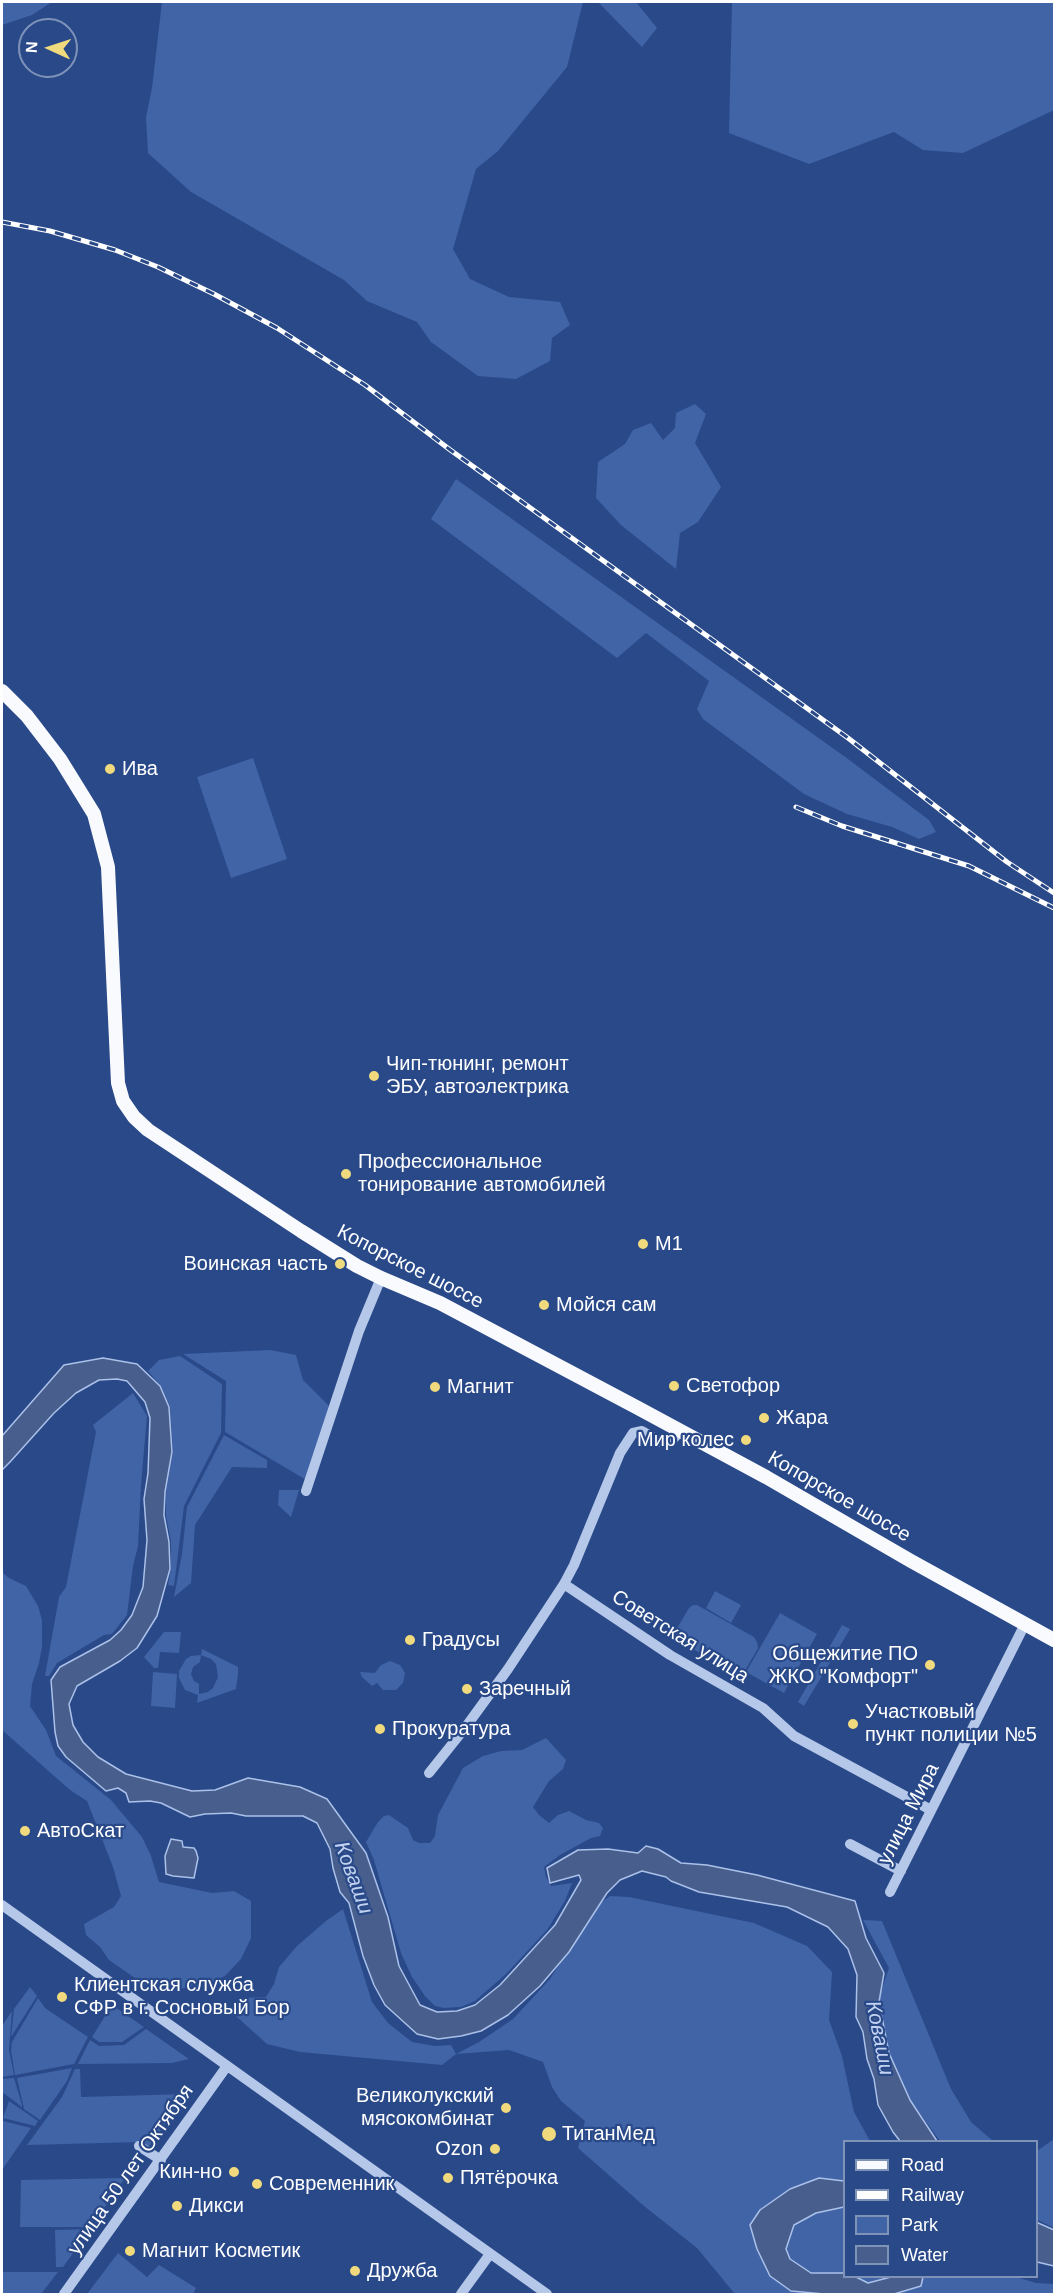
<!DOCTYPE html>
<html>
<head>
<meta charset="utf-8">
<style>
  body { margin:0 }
  #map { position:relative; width:1056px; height:2296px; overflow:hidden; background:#294989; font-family:Helvetica,sans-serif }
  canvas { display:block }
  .frame { position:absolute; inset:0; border:3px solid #fff; pointer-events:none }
  .legend { position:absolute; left:843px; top:2140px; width:195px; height:138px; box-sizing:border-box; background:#294989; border:2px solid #7f92b8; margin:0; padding:8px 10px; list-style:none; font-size:18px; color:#fff }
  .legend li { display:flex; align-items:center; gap:12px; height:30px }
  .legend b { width:30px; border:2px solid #7f92b8 }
  .north { position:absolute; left:18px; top:18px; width:60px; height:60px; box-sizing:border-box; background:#294989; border:2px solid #7f92b8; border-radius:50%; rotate:273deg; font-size:16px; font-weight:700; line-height:24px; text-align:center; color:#fff }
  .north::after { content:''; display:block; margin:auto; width:21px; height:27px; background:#f0da7d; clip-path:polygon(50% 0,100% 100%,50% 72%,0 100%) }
</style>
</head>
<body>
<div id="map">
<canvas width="1056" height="2296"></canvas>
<div class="frame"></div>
<ul class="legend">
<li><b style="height:8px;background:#f9fafe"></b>Road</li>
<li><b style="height:8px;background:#fff"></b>Railway</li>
<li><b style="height:16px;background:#4164a7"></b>Park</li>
<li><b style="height:16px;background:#485f8d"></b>Water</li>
</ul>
<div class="north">N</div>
</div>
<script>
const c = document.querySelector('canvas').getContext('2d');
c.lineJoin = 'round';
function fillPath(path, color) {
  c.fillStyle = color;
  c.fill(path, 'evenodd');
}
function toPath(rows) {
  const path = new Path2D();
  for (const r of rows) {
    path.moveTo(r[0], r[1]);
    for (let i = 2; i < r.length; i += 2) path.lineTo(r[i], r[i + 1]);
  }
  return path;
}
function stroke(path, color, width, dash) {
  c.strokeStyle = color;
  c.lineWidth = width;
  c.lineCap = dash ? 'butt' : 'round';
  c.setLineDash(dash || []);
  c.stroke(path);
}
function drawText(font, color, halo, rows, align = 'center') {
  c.font = font + ' Helvetica,sans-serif';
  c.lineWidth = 4.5;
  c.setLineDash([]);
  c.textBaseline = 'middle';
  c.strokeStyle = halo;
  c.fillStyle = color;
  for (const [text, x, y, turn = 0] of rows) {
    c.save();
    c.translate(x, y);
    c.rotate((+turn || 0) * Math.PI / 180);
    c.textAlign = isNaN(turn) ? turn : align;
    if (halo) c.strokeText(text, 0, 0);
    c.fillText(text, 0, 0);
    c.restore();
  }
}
const green = toPath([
  [2,2,52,2,32,15,2,25],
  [162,2,583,2,567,67,498,151,476,169,453,249,470,279,509,297,560,302,570,325,552,338,550,361,516,379,478,376,431,342,417,322,367,301,344,280,191,192,148,153,146,117,152,88],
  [598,2,636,2,657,28,642,47],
  [732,2,1054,2,1054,110,963,153,923,150,894,132,809,164,729,133],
  [695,404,706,414,695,443,721,487,698,522,680,533,676,569,621,525,596,498,598,462,625,444,633,430,651,423,663,440,675,428,676,413],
  [456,479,848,759,929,820,936,832,919,839,892,827,847,814,804,794,703,719,697,709,709,681,646,633,617,658,431,519],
  [253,758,287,859,231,878,197,777],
  [270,1350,296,1355,303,1380,332,1409,308,1481,225,1432,226,1381,183,1354],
  [180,1356,222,1384,221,1433,184,1506,174,1586,168,1585,171,1569,171,1541,166,1516,166,1492,173,1452,170,1407,160,1385,148,1371,159,1360],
  [133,1393,147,1416,141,1485,138,1546,133,1566,127,1615,112,1634,104,1635,57,1663,49,1676,45,1676,59,1597,66,1587,96,1432,93,1425],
  [224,1435,267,1460,267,1468,232,1467,195,1525,191,1583,174,1597,182,1554,187,1507],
  [279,1490,299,1490,291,1517,278,1505],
  [2,1572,9,1578,26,1586,38,1606,42,1620,42,1647,39,1663,32,1684,30,1706,46,1730,56,1756,111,1800,142,1837,151,1856,159,1882,212,1893,234,1891,251,1901,251,1938,241,1959,225,1976,206,1985,190,1986,174,1991,145,1985,109,1960,100,1947,86,1935,84,1924,114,1907,121,1896,113,1867,87,1801,70,1790,2,1730],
  [715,1591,741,1605,731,1623,706,1608],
  [693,1605,697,1605,754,1637,757,1642,758,1648,746,1669,741,1673,735,1673,679,1641,676,1636,676,1630,689,1608],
  [780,1613,817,1634,784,1693,746,1672],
  [842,1625,850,1629,804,1706,798,1702],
  [164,1632,181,1632,179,1653,160,1652,158,1668,154,1668,144,1657],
  [202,1649,238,1667,238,1674,236,1689,197,1703,198,1695,185,1690,179,1678,179,1671,186,1659,191,1656,201,1655],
  [201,1655,211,1659,216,1664,218,1677,213,1688,208,1692,199,1694,199,1684,194,1681,191,1674,193,1667,200,1662],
  [390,1661,400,1665,405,1673,403,1683,396,1690,383,1690,377,1683,372,1686,362,1677,360,1672,375,1673,381,1665],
  [153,1672,177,1674,175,1708,151,1706],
  [546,1738,566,1760,563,1769,549,1781,533,1807,539,1815,549,1823,558,1815,569,1811,586,1820,599,1823,603,1828,600,1836,591,1838,560,1855,544,1867,546,1877,551,1886,572,1883,565,1901,547,1930,506,1974,475,2001,461,2007,444,2008,435,2006,425,1996,412,1977,401,1953,374,1860,366,1842,378,1822,384,1816,389,1815,408,1828,413,1840,419,1843,430,1843,435,1836,438,1815,463,1768,483,1756,501,1751,522,1750],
  [610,1896,629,1897,754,1923,807,1946,832,1972,829,2020,842,2056,854,2112,870,2141,844,2142,844,2276,1016,2277,1036,2283,1054,2284,1054,2294,735,2294,697,2248,644,2206,578,2148,585,2121,561,2101,552,2087,543,2062,509,2050,456,2054,442,2065,300,2052,267,2044,237,2017,243,1998,266,1997,274,1984,279,1967,297,1946,326,1921,343,1909,372,2002,388,2023,412,2042,435,2046,451,2045,456,2054,479,2042,513,2019,550,1979,596,1906],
  [863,1920,882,1921,951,2089,971,2122,993,2141,940,2141,910,2100,895,2070,884,2038,877,2003,889,1968],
  [30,1987,37,1996,11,2037,14,2009],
  [38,1998,45,2008,88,2037,74,2064,15,2075,11,2050,12,2042],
  [112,2005,144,2027,122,2042,99,2042,92,2037],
  [12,2011,9,2050,14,2075,2,2077,2,2026],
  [146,2029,189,2059,172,2063,78,2064,90,2040,99,2046,124,2045],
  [72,2068,67,2081,40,2120,24,2109,17,2078],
  [75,2069,80,2069,81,2097,187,2094,148,2148,139,2142,27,2145,62,2097],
  [14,2078,22,2105,22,2107,2,2092,2,2079],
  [9,2101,38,2121,35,2126,3,2118],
  [3,2121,31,2128,2,2170,2,2125],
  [1054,2139,1054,2228,1036,2219,1037,2151],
  [125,2178,91,2227,20,2227,21,2180],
  [91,2229,63,2267,56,2267,55,2230],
  [118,2253,147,2277,159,2265,196,2288,193,2294,87,2294],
  [2,2272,58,2272,41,2294,2,2294]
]);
const water = toPath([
  [103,1358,137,1364,160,1386,169,1407,172,1452,165,1492,164,1515,169,1542,170,1569,157,1616,137,1648,120,1661,77,1686,69,1704,73,1725,83,1742,98,1757,126,1774,192,1791,215,1790,248,1778,300,1787,327,1799,366,1853,388,1917,399,1966,420,2005,437,2012,457,2011,475,2005,500,1985,555,1925,581,1880,579,1875,550,1883,547,1868,578,1850,608,1849,638,1853,646,1846,658,1849,681,1863,707,1865,757,1875,855,1901,866,1938,884,1973,879,2002,889,2053,910,2100,937,2141,900,2141,893,2132,878,2105,874,2079,867,2059,863,2032,856,2017,857,1975,848,1949,828,1927,787,1907,699,1892,671,1881,666,1877,642,1871,620,1880,607,1893,569,1952,540,1986,508,2015,481,2031,461,2036,438,2039,417,2034,385,2005,374,1985,363,1956,349,1903,340,1892,333,1868,330,1849,317,1823,303,1816,246,1816,231,1813,205,1814,190,1817,161,1803,150,1801,129,1802,126,1793,118,1788,106,1791,66,1757,58,1746,55,1732,51,1680,60,1667,110,1640,121,1630,132,1615,143,1587,147,1540,144,1499,148,1473,150,1418,145,1402,127,1381,117,1379,99,1380,76,1393,54,1413,10,1462,2,1470,2,1436,64,1365,103,1358],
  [171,1839,182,1841,183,1847,194,1848,196,1851,198,1858,194,1878,173,1876,166,1874,165,1856,171,1839],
  [819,2178,844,2181,844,2207,816,2213,794,2225,786,2249,790,2259,811,2273,844,2273,844,2276,856,2277,868,2283,891,2277,923,2277,921,2286,894,2294,824,2294,791,2291,770,2276,757,2249,750,2225,760,2210,790,2189,819,2178],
  [1036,2222,1054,2230,1054,2266,1037,2262,1036,2222]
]);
const minor = toPath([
  [306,1491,359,1331,381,1278],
  [564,1584,670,1655,763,1708,794,1736,931,1810],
  [429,1773,465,1728,508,1669,564,1584,574,1565,620,1453,633,1433,642,1431,661,1442,668,1444,680,1432],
  [850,1844,901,1871],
  [890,1892,1025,1624],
  [2,1905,547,2294],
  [139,2146,161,2160],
  [64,2294,227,2066],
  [461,2294,490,2254]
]);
const major = toPath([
  [2,691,27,716,60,759,94,814,108,867,118,1083,123,1101,134,1117,148,1130,301,1231,357,1266,381,1278,440,1303,638,1408,766,1477,911,1561,1054,1640]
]);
const rail = toPath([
  [2,222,50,231,115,250,158,267,214,294,277,328,365,385,449,449,848,738,1007,862,1054,893],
  [796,807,842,826,969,866,1054,908]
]);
const markers = [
  [110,769,6,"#f0da7d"],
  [374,1076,6,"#f0da7d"],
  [346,1174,6,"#f0da7d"],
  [643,1244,6,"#f0da7d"],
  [340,1264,6,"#f0da7d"],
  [544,1305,6,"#f0da7d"],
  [674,1386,6,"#f0da7d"],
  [435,1387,6,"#f0da7d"],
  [764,1418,6,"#f0da7d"],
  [746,1440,6,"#f0da7d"],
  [410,1640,6,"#f0da7d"],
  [930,1665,6,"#f0da7d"],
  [467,1689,6,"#f0da7d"],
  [853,1724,6,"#f0da7d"],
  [380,1729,6,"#f0da7d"],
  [25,1831,6,"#f0da7d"],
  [62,1997,6,"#f0da7d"],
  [506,2108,6,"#f0da7d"],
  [549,2134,8,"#f0da7d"],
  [495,2149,6,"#f0da7d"],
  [234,2172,6,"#f0da7d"],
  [448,2178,6,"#f0da7d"],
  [257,2184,6,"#f0da7d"],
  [177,2206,6,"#f0da7d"],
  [130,2251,6,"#f0da7d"],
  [355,2271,6,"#f0da7d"]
];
const poiNames = [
  ["Ива",122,769],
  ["Чип-тюнинг, ремонт",386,1064],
  ["ЭБУ, автоэлектрика",386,1087],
  ["Профессиональное",358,1162],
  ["тонирование автомобилей",358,1185],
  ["М1",655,1244],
  ["Воинская часть",328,1264,"right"],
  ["Мойся сам",556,1305],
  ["Светофор",686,1386],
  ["Магнит",447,1387],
  ["Жара",776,1418],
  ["Мир колес",734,1440,"right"],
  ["Градусы",422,1640],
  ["Общежитие ПО",918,1654,"right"],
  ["ЖКО \"Комфорт\"",918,1677,"right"],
  ["Заречный",479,1689],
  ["Участковый",865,1712],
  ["пункт полиции №5",865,1735],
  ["Прокуратура",392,1729],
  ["АвтоСкат",37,1831],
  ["Клиентская служба",74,1985],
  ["СФР в г. Сосновый Бор",74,2008],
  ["Великолукский",494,2096,"right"],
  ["мясокомбинат",494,2119,"right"],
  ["ТитанМед",562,2134],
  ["Ozon",483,2149,"right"],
  ["Кин-но",222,2172,"right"],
  ["Пятёрочка",460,2178],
  ["Современник",269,2184],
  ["Дикси",189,2206],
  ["Магнит Косметик",142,2251],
  ["Дружба",367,2271]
];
const streetNames = [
  ["Копорское шоссе",410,1267,27],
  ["Копорское шоссе",839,1497,30],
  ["Советская улица",680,1637,32],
  ["улица Мира",909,1814,-63],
  ["улица 50 лет Октября",131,2170,-55]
];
const waterNames = [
  ["Коваши",353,1878,70],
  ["Коваши",879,2038,79]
];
fillPath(green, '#4164a7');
fillPath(water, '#485f8d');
stroke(water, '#abc1e9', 1.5);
stroke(minor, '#b6c8e9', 10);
stroke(major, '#f9fafe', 14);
stroke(rail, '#fff', 5);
stroke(rail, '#294989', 3, [9]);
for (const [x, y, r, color] of markers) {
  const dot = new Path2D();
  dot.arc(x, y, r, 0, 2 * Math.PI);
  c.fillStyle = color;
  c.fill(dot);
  stroke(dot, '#294989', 2);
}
drawText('20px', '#fff', '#294989', poiNames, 'left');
drawText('20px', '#fff', '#294989', streetNames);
drawText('italic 21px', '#c2d2f0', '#294989', waterNames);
</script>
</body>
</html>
